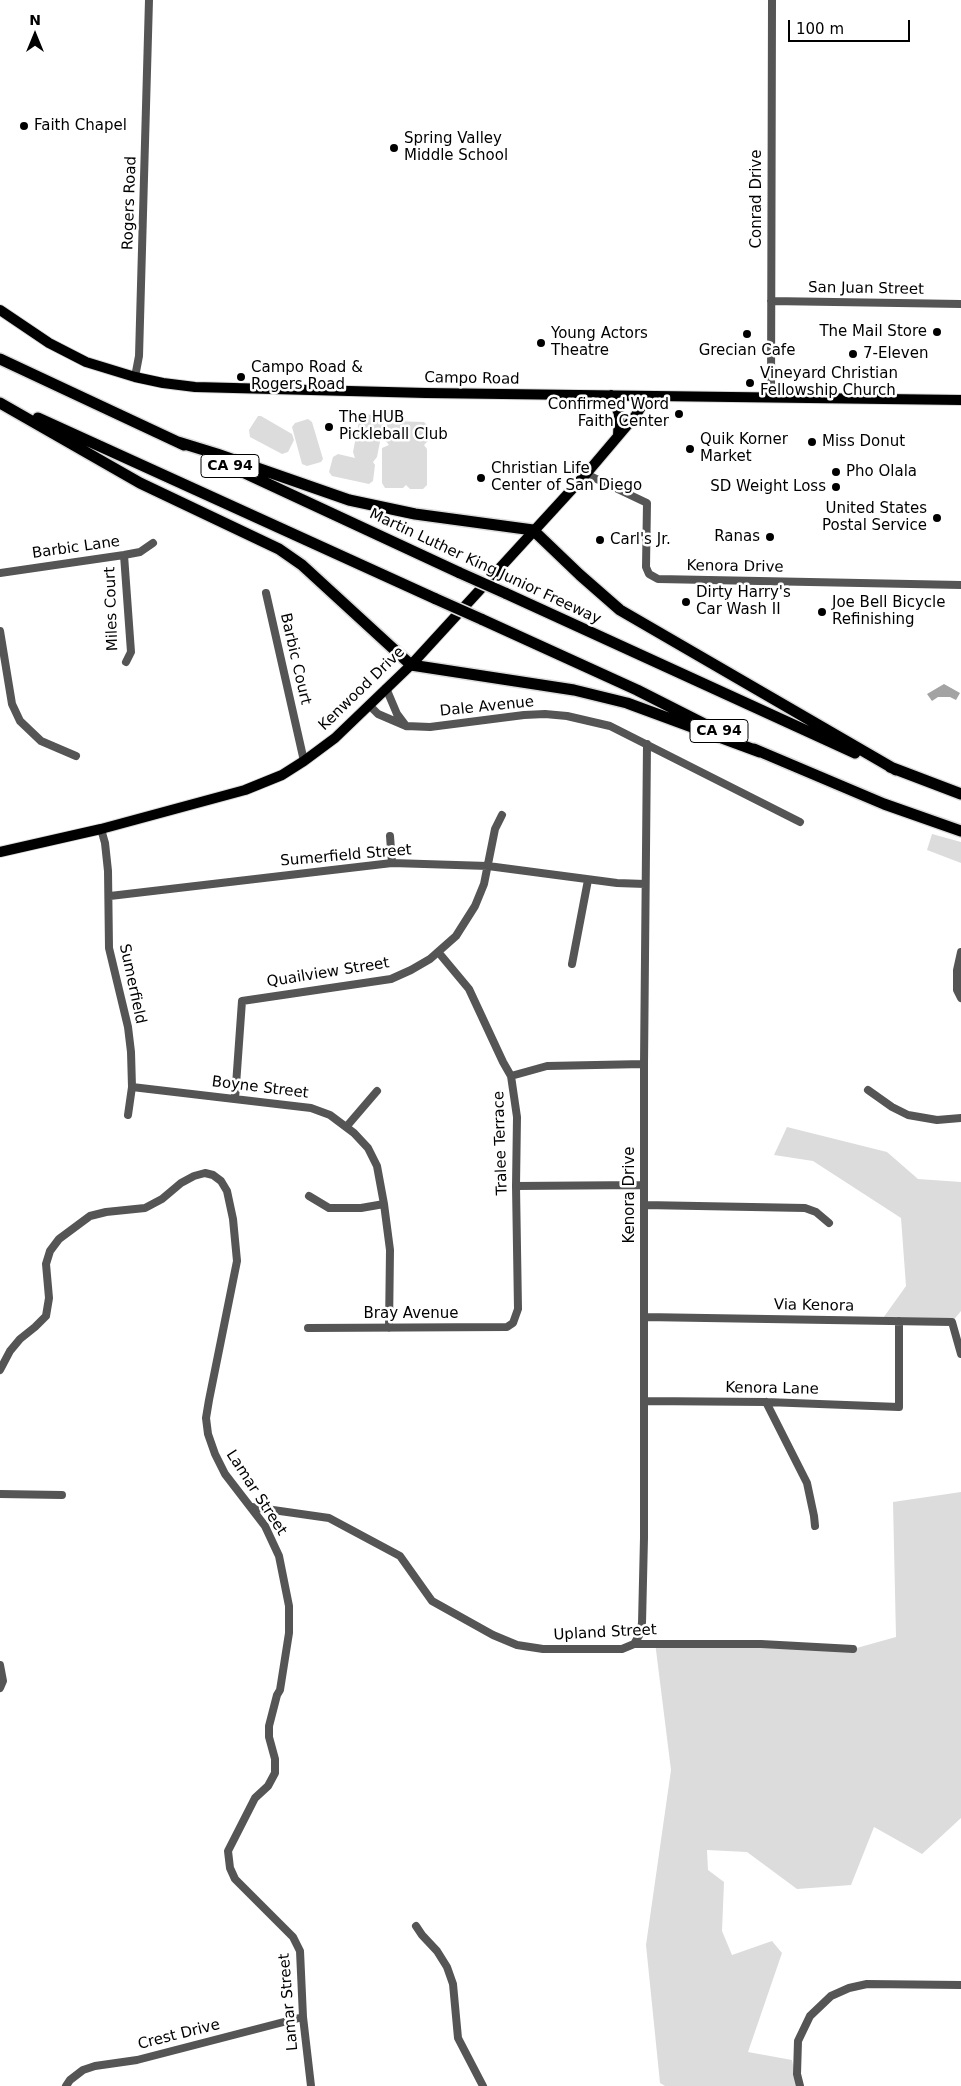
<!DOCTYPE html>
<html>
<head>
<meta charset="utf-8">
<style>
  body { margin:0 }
  #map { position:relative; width:961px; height:2086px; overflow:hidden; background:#fff; font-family:"DejaVu Sans",sans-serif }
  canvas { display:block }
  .north { position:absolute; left:10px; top:10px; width:50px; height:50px; -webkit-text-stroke:4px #fff; paint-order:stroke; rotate:0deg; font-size:14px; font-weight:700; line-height:20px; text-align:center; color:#000 }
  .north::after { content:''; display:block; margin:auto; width:18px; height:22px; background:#000; clip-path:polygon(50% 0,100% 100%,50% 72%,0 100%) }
  .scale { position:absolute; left:788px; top:20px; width:122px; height:22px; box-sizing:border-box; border:2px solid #000; border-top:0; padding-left:6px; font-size:15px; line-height:18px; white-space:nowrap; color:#000; -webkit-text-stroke:4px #fff; paint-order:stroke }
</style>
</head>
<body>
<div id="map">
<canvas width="961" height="2086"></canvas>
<div class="north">N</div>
<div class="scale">100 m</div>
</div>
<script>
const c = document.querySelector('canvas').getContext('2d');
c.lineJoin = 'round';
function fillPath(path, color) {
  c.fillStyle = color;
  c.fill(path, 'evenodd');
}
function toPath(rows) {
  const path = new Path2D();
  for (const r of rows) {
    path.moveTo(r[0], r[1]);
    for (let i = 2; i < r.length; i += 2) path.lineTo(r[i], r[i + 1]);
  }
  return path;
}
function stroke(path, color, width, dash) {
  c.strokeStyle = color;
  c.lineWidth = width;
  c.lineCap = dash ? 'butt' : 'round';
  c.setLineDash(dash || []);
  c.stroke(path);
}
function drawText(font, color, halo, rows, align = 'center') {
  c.font = font + ' "DejaVu Sans",sans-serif';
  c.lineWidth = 5;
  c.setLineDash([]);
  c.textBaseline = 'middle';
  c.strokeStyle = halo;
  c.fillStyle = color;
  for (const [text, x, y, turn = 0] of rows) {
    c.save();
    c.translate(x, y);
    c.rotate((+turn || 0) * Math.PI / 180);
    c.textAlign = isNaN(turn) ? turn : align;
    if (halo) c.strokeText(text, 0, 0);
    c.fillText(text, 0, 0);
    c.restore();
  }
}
const green = toPath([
  [365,414,380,416,384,421,377,457,373,462,375,465,373,481,369,484,332,476,329,472,333,457,338,454,355,458,353,452,360,416],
  [258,416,261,416,292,434,294,440,288,452,282,454,250,437,249,430],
  [308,419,312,422,323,459,321,462,307,466,302,464,292,427,295,423],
  [391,421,424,422,429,427,428,441,424,445,427,449,427,485,423,489,410,489,406,485,403,488,385,488,382,483,382,448,389,445,385,440,387,424],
  [932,834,961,842,961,863,927,850],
  [787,1127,887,1152,918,1179,961,1182,961,1311,952,1322,881,1321,906,1286,901,1218,813,1161,774,1155],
  [961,1492,961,1818,922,1854,874,1827,851,1885,797,1889,747,1852,707,1850,708,1870,724,1882,722,1931,732,1955,772,1941,782,1953,748,2052,792,2060,797,2086,665,2086,660,2083,646,1945,671,1770,655,1642,853,1649,896,1637,893,1502]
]);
const water = toPath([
  [944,684,960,693,956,700,950,697,938,697,932,701,927,694]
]);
const minor = toPath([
  [771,301,961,304],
  [135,377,139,356,149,0],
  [771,398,772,0],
  [586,474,647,503,646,567,649,574,658,579,961,585],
  [124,555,131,652,126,662],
  [0,573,124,555,140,552,153,543],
  [266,593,304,761],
  [0,631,12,704,20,721,41,741,76,756],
  [386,688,397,714,406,726],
  [369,705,378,714,406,726,430,727,524,715,545,714,567,716,610,726,800,822],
  [101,829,105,843,108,871,109,948,128,1027,131,1052,132,1087,128,1115],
  [390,836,392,863],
  [110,896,392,863,488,866,617,883,645,884],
  [961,952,957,970,957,990,961,998],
  [572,964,588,880],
  [511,1076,547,1066,644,1064],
  [132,1087,311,1108,330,1115,354,1133,368,1148,377,1166,384,1204,390,1250,389,1328],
  [868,1090,892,1107,908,1115,937,1120,961,1118],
  [235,1099,242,1001,391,979,411,970,430,959,456,936,475,906,484,884,495,829,502,815],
  [347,1126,377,1091],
  [516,1186,644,1185],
  [309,1196,329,1208,361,1208,384,1204],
  [644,1205,805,1208,816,1212,829,1223],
  [644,1317,952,1322,961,1354],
  [308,1328,507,1327,513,1323,518,1309,516,1186,517,1117,511,1076,503,1062,469,989,439,953],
  [0,1370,10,1351,20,1339,35,1327,46,1316,49,1298,46,1264,50,1251,59,1239,90,1216,106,1212,145,1208,162,1199,181,1183,194,1176,205,1173,213,1175,221,1181,227,1191,233,1219,237,1261,209,1400,206,1418,208,1434,215,1454,225,1474,265,1526,279,1556,289,1606,289,1633,280,1690,277,1695,269,1726,269,1737,275,1759,275,1773,268,1786,255,1798,228,1851,230,1868,235,1879,293,1937,300,1951,303,2017,311,2086],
  [644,1401,766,1402,899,1407,899,1321],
  [766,1402,807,1483,814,1516,815,1526],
  [0,1494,62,1495],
  [252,1507,329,1518,400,1556,432,1601,493,1635,517,1645,543,1649,622,1649,634,1644,761,1644,853,1649],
  [634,1644,640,1634,642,1623,644,1538,644,1064,647,744],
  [0,1665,3,1681,0,1688],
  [416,1926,422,1935,437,1951,447,1967,453,1984,458,2038,483,2086],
  [66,2086,70,2080,83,2070,95,2066,137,2060,303,2017],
  [800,2086,797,2074,798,2041,810,2016,831,1996,849,1988,867,1984,961,1985]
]);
const major = toPath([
  [0,310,49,343,86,362,135,377,163,383,195,387,426,393,961,400],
  [611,395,619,414,618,436],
  [0,852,101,829,245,790,282,775,304,761,335,738,411,665,586,474,636,415,648,396]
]);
const highway = toPath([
  [0,359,184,445],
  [0,403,140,483,279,549,302,565,411,665,574,690,627,703,760,752],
  [38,418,436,599],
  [178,442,217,454,349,500,415,514,533,530,580,575,620,610,896,770],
  [221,462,460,573],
  [505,593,855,753],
  [481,619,637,690,712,728],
  [754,749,884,804,961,831],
  [890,767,961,794]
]);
const highwayBridge = toPath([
  [460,573,505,593],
  [436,599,481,619]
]);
const markers = [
  [24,126,5,"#000"],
  [394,148,5,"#000"],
  [937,332,5,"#000"],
  [747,334,5,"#000"],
  [541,343,5,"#000"],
  [853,354,5,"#000"],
  [241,377,5,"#000"],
  [750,383,5,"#000"],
  [679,414,5,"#000"],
  [329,427,5,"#000"],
  [812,442,5,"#000"],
  [690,449,5,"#000"],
  [836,472,5,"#000"],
  [481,478,5,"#000"],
  [836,487,5,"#000"],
  [937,518,5,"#000"],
  [770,537,5,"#000"],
  [600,540,5,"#000"],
  [686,602,5,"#000"],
  [822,612,5,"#000"]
];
const shields = [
  [230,466,58],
  [719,731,58]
];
const shieldNames = [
  ["CA 94",230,466],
  ["CA 94",719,731]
];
const poiNames = [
  ["Faith Chapel",34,126],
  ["Spring Valley",404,139],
  ["Middle School",404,156],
  ["The Mail Store",927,332,"right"],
  ["Young Actors",551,334],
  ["Theatre",551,351],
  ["Grecian Cafe",747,351,"center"],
  ["7-Eleven",863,354],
  ["Campo Road &",251,368],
  ["Rogers Road",251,385],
  ["Vineyard Christian",760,374],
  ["Fellowship Church",760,391],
  ["Confirmed Word",669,405,"right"],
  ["Faith Center",669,422,"right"],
  ["The HUB",339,418],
  ["Pickleball Club",339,435],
  ["Quik Korner",700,440],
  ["Market",700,457],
  ["Miss Donut",822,442],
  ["Christian Life",491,469],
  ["Center of San Diego",491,486],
  ["Pho Olala",846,472],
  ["SD Weight Loss",826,487,"right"],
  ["United States",927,509,"right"],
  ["Postal Service",927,526,"right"],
  ["Ranas",760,537,"right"],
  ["Carl's Jr.",610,540],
  ["Dirty Harry's",696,593],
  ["Car Wash II",696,610],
  ["Joe Bell Bicycle",832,603],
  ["Refinishing",832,620]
];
const streetNames = [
  ["Conrad Drive",757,199,-90],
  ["Rogers Road",130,203,-88],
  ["San Juan Street",866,289,1],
  ["Campo Road",472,379,1],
  ["Barbic Lane",76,548,-8],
  ["Martin Luther King Junior Freeway",485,567,25],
  ["Kenora Drive",735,567,1],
  ["Miles Court",112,609,-92],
  ["Barbic Court",295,659,77],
  ["Kenwood Drive",362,689,-44],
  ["Dale Avenue",487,707,-6],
  ["Sumerfield Street",346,856,-5],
  ["Quailview Street",328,973,-9],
  ["Sumerfield",132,984,78],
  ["Boyne Street",260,1088,7],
  ["Tralee Terrace",501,1143,-92],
  ["Kenora Drive",630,1195,-90],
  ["Via Kenora",814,1306,1],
  ["Bray Avenue",411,1314],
  ["Kenora Lane",772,1389,1],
  ["Lamar Street",256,1493,57],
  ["Upland Street",605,1633,-3],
  ["Lamar Street",289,2002,-95],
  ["Crest Drive",179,2035,-14]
];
fillPath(green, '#dcdcdc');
fillPath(water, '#a3a3a3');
stroke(major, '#dbdbdb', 12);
stroke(highway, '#dbdbdb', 14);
stroke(minor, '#555', 8);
stroke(major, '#000', 10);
stroke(highway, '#000', 11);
stroke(highwayBridge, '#dbdbdb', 14, []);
stroke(highwayBridge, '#000', 11);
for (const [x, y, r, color] of markers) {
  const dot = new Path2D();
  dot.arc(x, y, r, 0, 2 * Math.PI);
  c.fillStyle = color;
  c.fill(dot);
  stroke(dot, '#fff', 2);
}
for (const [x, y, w] of shields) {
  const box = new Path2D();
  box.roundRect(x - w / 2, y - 11.5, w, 23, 4);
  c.fillStyle = '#fff';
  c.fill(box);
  stroke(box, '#000', 1);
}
drawText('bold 14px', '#000', null, shieldNames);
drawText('15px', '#000', '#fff', poiNames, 'left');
drawText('15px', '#000', '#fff', streetNames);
</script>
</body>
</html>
